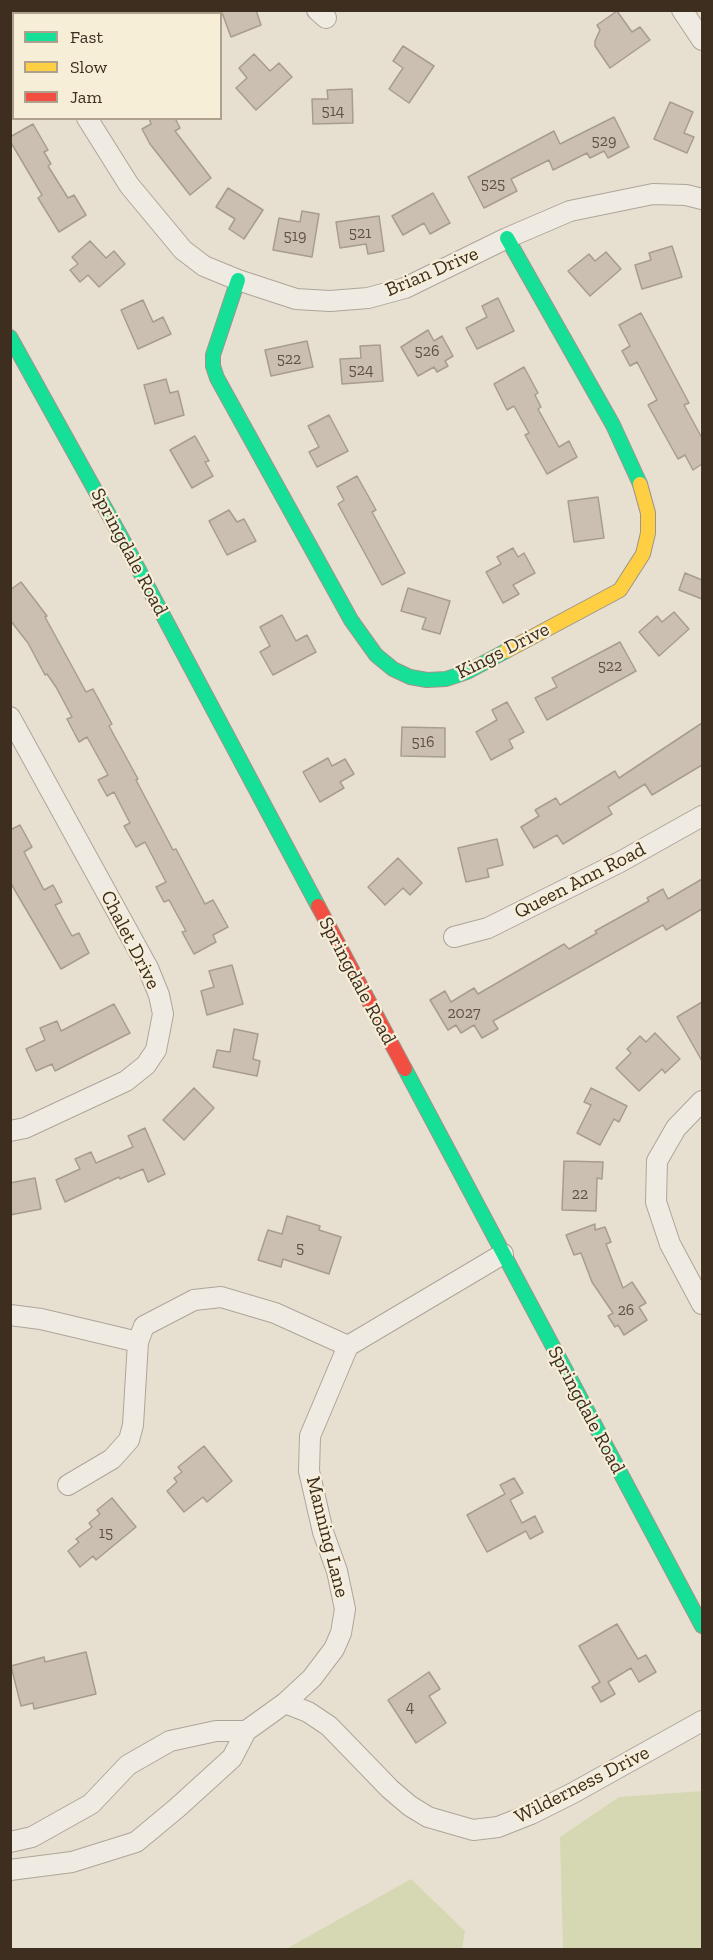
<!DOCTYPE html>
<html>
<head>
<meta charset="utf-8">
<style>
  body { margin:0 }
  #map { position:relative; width:713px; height:1960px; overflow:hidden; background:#e7e0d1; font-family:"Zilla Slab",serif }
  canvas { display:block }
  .frame { position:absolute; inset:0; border:12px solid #3d2e20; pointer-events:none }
  .legend { position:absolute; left:12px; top:12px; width:210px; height:108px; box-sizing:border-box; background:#f7eed8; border:2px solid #ada18e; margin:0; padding:8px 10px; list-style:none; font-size:18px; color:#3d2e20 }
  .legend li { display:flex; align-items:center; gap:12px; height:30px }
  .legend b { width:30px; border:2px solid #ada18e }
</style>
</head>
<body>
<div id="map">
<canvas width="713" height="1960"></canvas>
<div class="frame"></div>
<ul class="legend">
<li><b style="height:8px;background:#16e098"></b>Fast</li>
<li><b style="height:8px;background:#ffcf43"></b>Slow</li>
<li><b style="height:8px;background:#f24e42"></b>Jam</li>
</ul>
</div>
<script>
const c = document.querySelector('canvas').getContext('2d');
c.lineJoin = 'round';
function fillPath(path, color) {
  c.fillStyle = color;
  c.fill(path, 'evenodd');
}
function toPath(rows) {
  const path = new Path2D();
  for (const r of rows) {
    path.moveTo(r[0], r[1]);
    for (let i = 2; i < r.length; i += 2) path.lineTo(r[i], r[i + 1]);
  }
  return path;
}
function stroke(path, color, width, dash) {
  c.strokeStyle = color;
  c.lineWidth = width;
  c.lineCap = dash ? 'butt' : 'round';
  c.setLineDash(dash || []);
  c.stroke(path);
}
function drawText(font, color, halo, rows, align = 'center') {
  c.font = font + ' "Zilla Slab",serif';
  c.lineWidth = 4.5;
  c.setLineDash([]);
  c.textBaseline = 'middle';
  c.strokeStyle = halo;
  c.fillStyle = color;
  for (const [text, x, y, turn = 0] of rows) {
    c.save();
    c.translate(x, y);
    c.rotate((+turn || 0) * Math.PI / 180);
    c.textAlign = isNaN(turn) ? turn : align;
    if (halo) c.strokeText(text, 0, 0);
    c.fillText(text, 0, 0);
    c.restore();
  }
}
const green = toPath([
  [702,1791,702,1949,563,1949,560,1837,619,1797],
  [411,1879,465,1931,462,1949,286,1949]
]);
const building = toPath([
  [221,10,256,10,261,25,231,37,221,10],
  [617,11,632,32,640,27,650,40,610,68,595,46,595,41,600,30,597,25,617,11],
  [403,46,434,66,409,103,389,89,403,68,393,61,403,46],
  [254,54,270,71,279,63,292,77,256,110,236,88,247,78,239,68,254,54],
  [352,89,353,123,313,124,312,99,328,99,327,90,352,89],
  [670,102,693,112,684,133,694,137,687,153,654,139,670,102],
  [614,117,629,147,608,158,604,151,590,158,587,153,553,170,549,160,511,179,517,191,484,208,468,177,554,131,560,144,614,117],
  [149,118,175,118,180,128,175,131,211,178,190,195,150,144,142,129,151,124,149,118],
  [33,124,48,150,44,152,51,164,48,166,68,198,74,195,86,215,59,232,38,198,42,195,10,141,10,137,33,124],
  [228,188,263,210,244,239,229,229,235,219,216,207,228,188],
  [433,193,450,223,430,234,424,223,403,235,392,216,433,193],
  [302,211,319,214,312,257,273,250,279,218,300,222,302,211],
  [379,216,384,251,368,254,366,244,340,248,336,222,379,216],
  [90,241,106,258,114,251,125,264,99,287,88,275,80,282,70,270,78,264,72,257,90,241],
  [672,246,682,277,642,289,635,265,651,260,649,253,672,246],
  [606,252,621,269,590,296,568,271,589,254,595,261,606,252],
  [498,298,514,331,477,349,466,328,487,317,482,306,498,298],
  [143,300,153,322,163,317,171,334,138,349,121,310,143,300],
  [641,313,689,403,684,405,702,438,702,464,693,470,685,455,678,459,648,405,657,400,637,362,630,366,622,351,630,346,619,325,641,313],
  [428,330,434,341,442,336,453,356,445,361,448,366,437,372,434,367,418,376,401,347,428,330],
  [307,341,313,367,271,376,265,350,307,341],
  [380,345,383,381,342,384,340,359,361,358,360,346,380,345],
  [524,367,538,393,535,395,541,407,538,409,559,447,569,441,577,457,547,474,525,435,529,433,514,406,507,410,494,384,524,367],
  [166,379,170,393,178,391,184,415,155,424,144,385,166,379],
  [329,415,348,451,317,467,309,452,319,447,308,426,329,415],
  [195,436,209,461,205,462,213,476,192,488,170,450,195,436],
  [357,476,376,510,372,512,405,573,382,585,338,504,344,500,337,487,357,476],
  [598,497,604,538,574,542,568,501,598,497],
  [229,510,237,522,244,519,256,541,227,555,209,521,229,510],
  [513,548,518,557,524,553,535,573,513,585,519,594,503,603,486,572,501,564,497,557,513,548],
  [685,573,702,580,702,599,679,590,685,573],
  [21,582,47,616,45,617,86,692,93,689,112,724,109,726,138,779,136,780,173,850,176,849,205,904,213,900,228,927,213,935,216,942,194,954,182,932,186,931,169,900,164,902,156,887,166,882,145,842,136,847,124,826,130,823,114,792,107,796,98,780,108,775,87,737,79,742,67,719,72,717,56,687,47,674,45,675,28,643,10,620,10,590,21,582],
  [408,588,450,601,440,634,422,629,426,618,401,611,408,588],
  [674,612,689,629,659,656,639,632,657,616,662,622,674,612],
  [282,615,296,641,307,635,316,652,273,675,260,652,270,646,260,627,282,615],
  [620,642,636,671,547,720,535,698,557,687,552,678,620,642],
  [507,702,524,732,509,740,513,748,491,760,476,732,497,720,492,710,507,702],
  [702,723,702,765,652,795,645,784,608,807,612,814,563,844,557,835,534,848,521,827,539,816,535,810,556,798,560,805,615,771,619,778,702,723],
  [402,727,445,728,445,757,401,756,402,727],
  [328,758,332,766,345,759,354,774,340,782,344,788,320,802,303,772,328,758],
  [20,825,32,847,24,852,44,890,53,885,62,902,55,905,72,936,79,933,89,953,61,969,10,882,10,827,12,829,20,825],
  [497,839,503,865,487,869,489,877,466,882,458,848,497,839],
  [398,858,422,883,410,895,403,888,385,905,368,887,398,858],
  [702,879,702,909,666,930,663,925,493,1021,498,1029,482,1038,474,1025,461,1033,456,1025,448,1030,430,1000,445,991,451,1002,474,988,478,994,564,944,569,949,597,933,595,931,649,901,647,898,663,889,668,899,702,879],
  [232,965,243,1004,207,1015,201,991,214,987,209,971,232,965],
  [702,1002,702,1061,677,1017,702,1002],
  [114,1004,130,1033,55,1071,52,1064,36,1071,26,1049,45,1040,40,1028,57,1021,61,1031,114,1004],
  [234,1029,258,1034,253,1059,260,1061,257,1076,213,1067,217,1050,230,1052,234,1029],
  [655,1033,680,1059,665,1073,662,1069,639,1091,616,1068,631,1053,627,1049,640,1036,646,1042,655,1033],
  [194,1088,214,1108,184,1140,163,1120,194,1088],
  [591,1088,627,1106,619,1122,614,1119,600,1145,577,1133,591,1105,584,1102,591,1088],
  [145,1128,165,1174,148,1182,143,1169,120,1179,119,1177,65,1202,56,1180,80,1169,75,1159,91,1152,96,1163,133,1147,128,1136,145,1128],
  [564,1161,603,1162,602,1179,597,1178,596,1211,562,1210,564,1161],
  [35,1178,41,1209,10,1215,10,1183,35,1178],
  [287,1216,320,1226,319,1230,341,1237,329,1274,283,1259,281,1267,258,1260,268,1230,282,1234,287,1216],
  [595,1224,595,1230,605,1227,611,1242,606,1244,623,1288,632,1282,646,1303,639,1307,647,1320,624,1335,618,1325,615,1327,608,1316,613,1313,592,1282,581,1253,574,1255,566,1235,595,1224],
  [204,1446,232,1481,207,1502,203,1497,184,1512,167,1491,177,1482,174,1478,182,1472,178,1467,204,1446],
  [514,1478,523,1493,510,1500,522,1523,535,1516,543,1532,530,1539,526,1531,487,1552,467,1515,505,1494,500,1485,514,1478],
  [112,1498,136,1527,96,1560,93,1556,80,1567,68,1551,79,1542,76,1539,92,1527,89,1523,100,1514,97,1510,112,1498],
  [617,1624,638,1659,646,1655,656,1672,639,1682,631,1668,608,1682,615,1694,601,1702,592,1687,600,1682,579,1646,617,1624],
  [86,1652,96,1694,34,1709,33,1703,21,1706,11,1666,44,1657,45,1662,86,1652],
  [429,1672,440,1689,429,1696,446,1723,416,1743,388,1700,429,1672]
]);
const street = toPath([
  [26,10,27,14],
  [317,10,326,18],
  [682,10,702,40],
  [87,118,129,185,183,250,204,266,238,280,296,299,330,301,368,298,405,288,507,238,570,211,653,194,686,195,702,199],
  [10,717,148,968,159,995,163,1014,156,1050,146,1065,126,1081,25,1128,10,1131],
  [454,937,488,928,620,862,702,816],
  [702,1101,676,1128,657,1161,656,1202,670,1244,702,1304],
  [10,1315,41,1319,138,1342,144,1326,194,1300,221,1297,275,1313,348,1346],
  [68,1485,112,1459,129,1440,133,1425,138,1342],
  [285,1703,308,1712,329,1726,390,1789,410,1806,428,1817,473,1830,498,1827,531,1814,573,1793,702,1721],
  [10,1842,32,1837,91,1804,128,1765,170,1741,216,1731,246,1731],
  [10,1870,72,1862,136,1842,177,1808,232,1758,246,1731,285,1703,312,1678,334,1649,341,1633,345,1609,337,1571,323,1532,309,1471,310,1436,348,1346,503,1254]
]);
const fast = toPath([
  [507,238,613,425,640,484],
  [238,280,213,355,213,366,217,378,351,620,376,655,393,669,410,677,427,680,446,679,467,672,506,651],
  [10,337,125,544,318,906],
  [405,1069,702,1626]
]);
const slow = toPath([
  [506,651,620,590,643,554,648,533,648,513,640,484]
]);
const jam = toPath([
  [318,906,405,1069]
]);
const numberNames = [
  ["514",333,111],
  ["529",604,141],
  ["525",493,184],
  ["521",360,233],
  ["519",295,236],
  ["526",427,351],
  ["522",289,359],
  ["524",361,370],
  ["522",610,666],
  ["516",423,742],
  ["2027",464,1013],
  ["22",580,1194],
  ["5",300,1248],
  ["26",626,1310],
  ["15",106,1533],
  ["4",410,1707]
];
const streetNames = [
  ["Brian Drive",432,272,-23],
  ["Springdale Road",129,552,62],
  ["Kings Drive",503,651,-27],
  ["Queen Ann Road",580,881,-27],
  ["Chalet Drive",130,940,63],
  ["Springdale Road",357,981,62],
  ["Springdale Road",586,1410,62],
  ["Manning Lane",327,1537,76],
  ["Wilderness Drive",582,1785,-27]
];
fillPath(green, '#d6d7b3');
fillPath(building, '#cbbfb2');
stroke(building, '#a89c90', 1.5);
stroke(street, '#ada599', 22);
stroke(fast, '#9c958a', 16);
stroke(slow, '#9c958a', 16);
stroke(jam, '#9c958a', 16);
stroke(street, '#efebe3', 20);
stroke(fast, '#16e098', 14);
stroke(slow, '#ffcf43', 14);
stroke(jam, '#f24e42', 14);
drawText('16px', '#605244', null, numberNames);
drawText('20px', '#3d2e20', '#f7eed8', streetNames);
</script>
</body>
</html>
